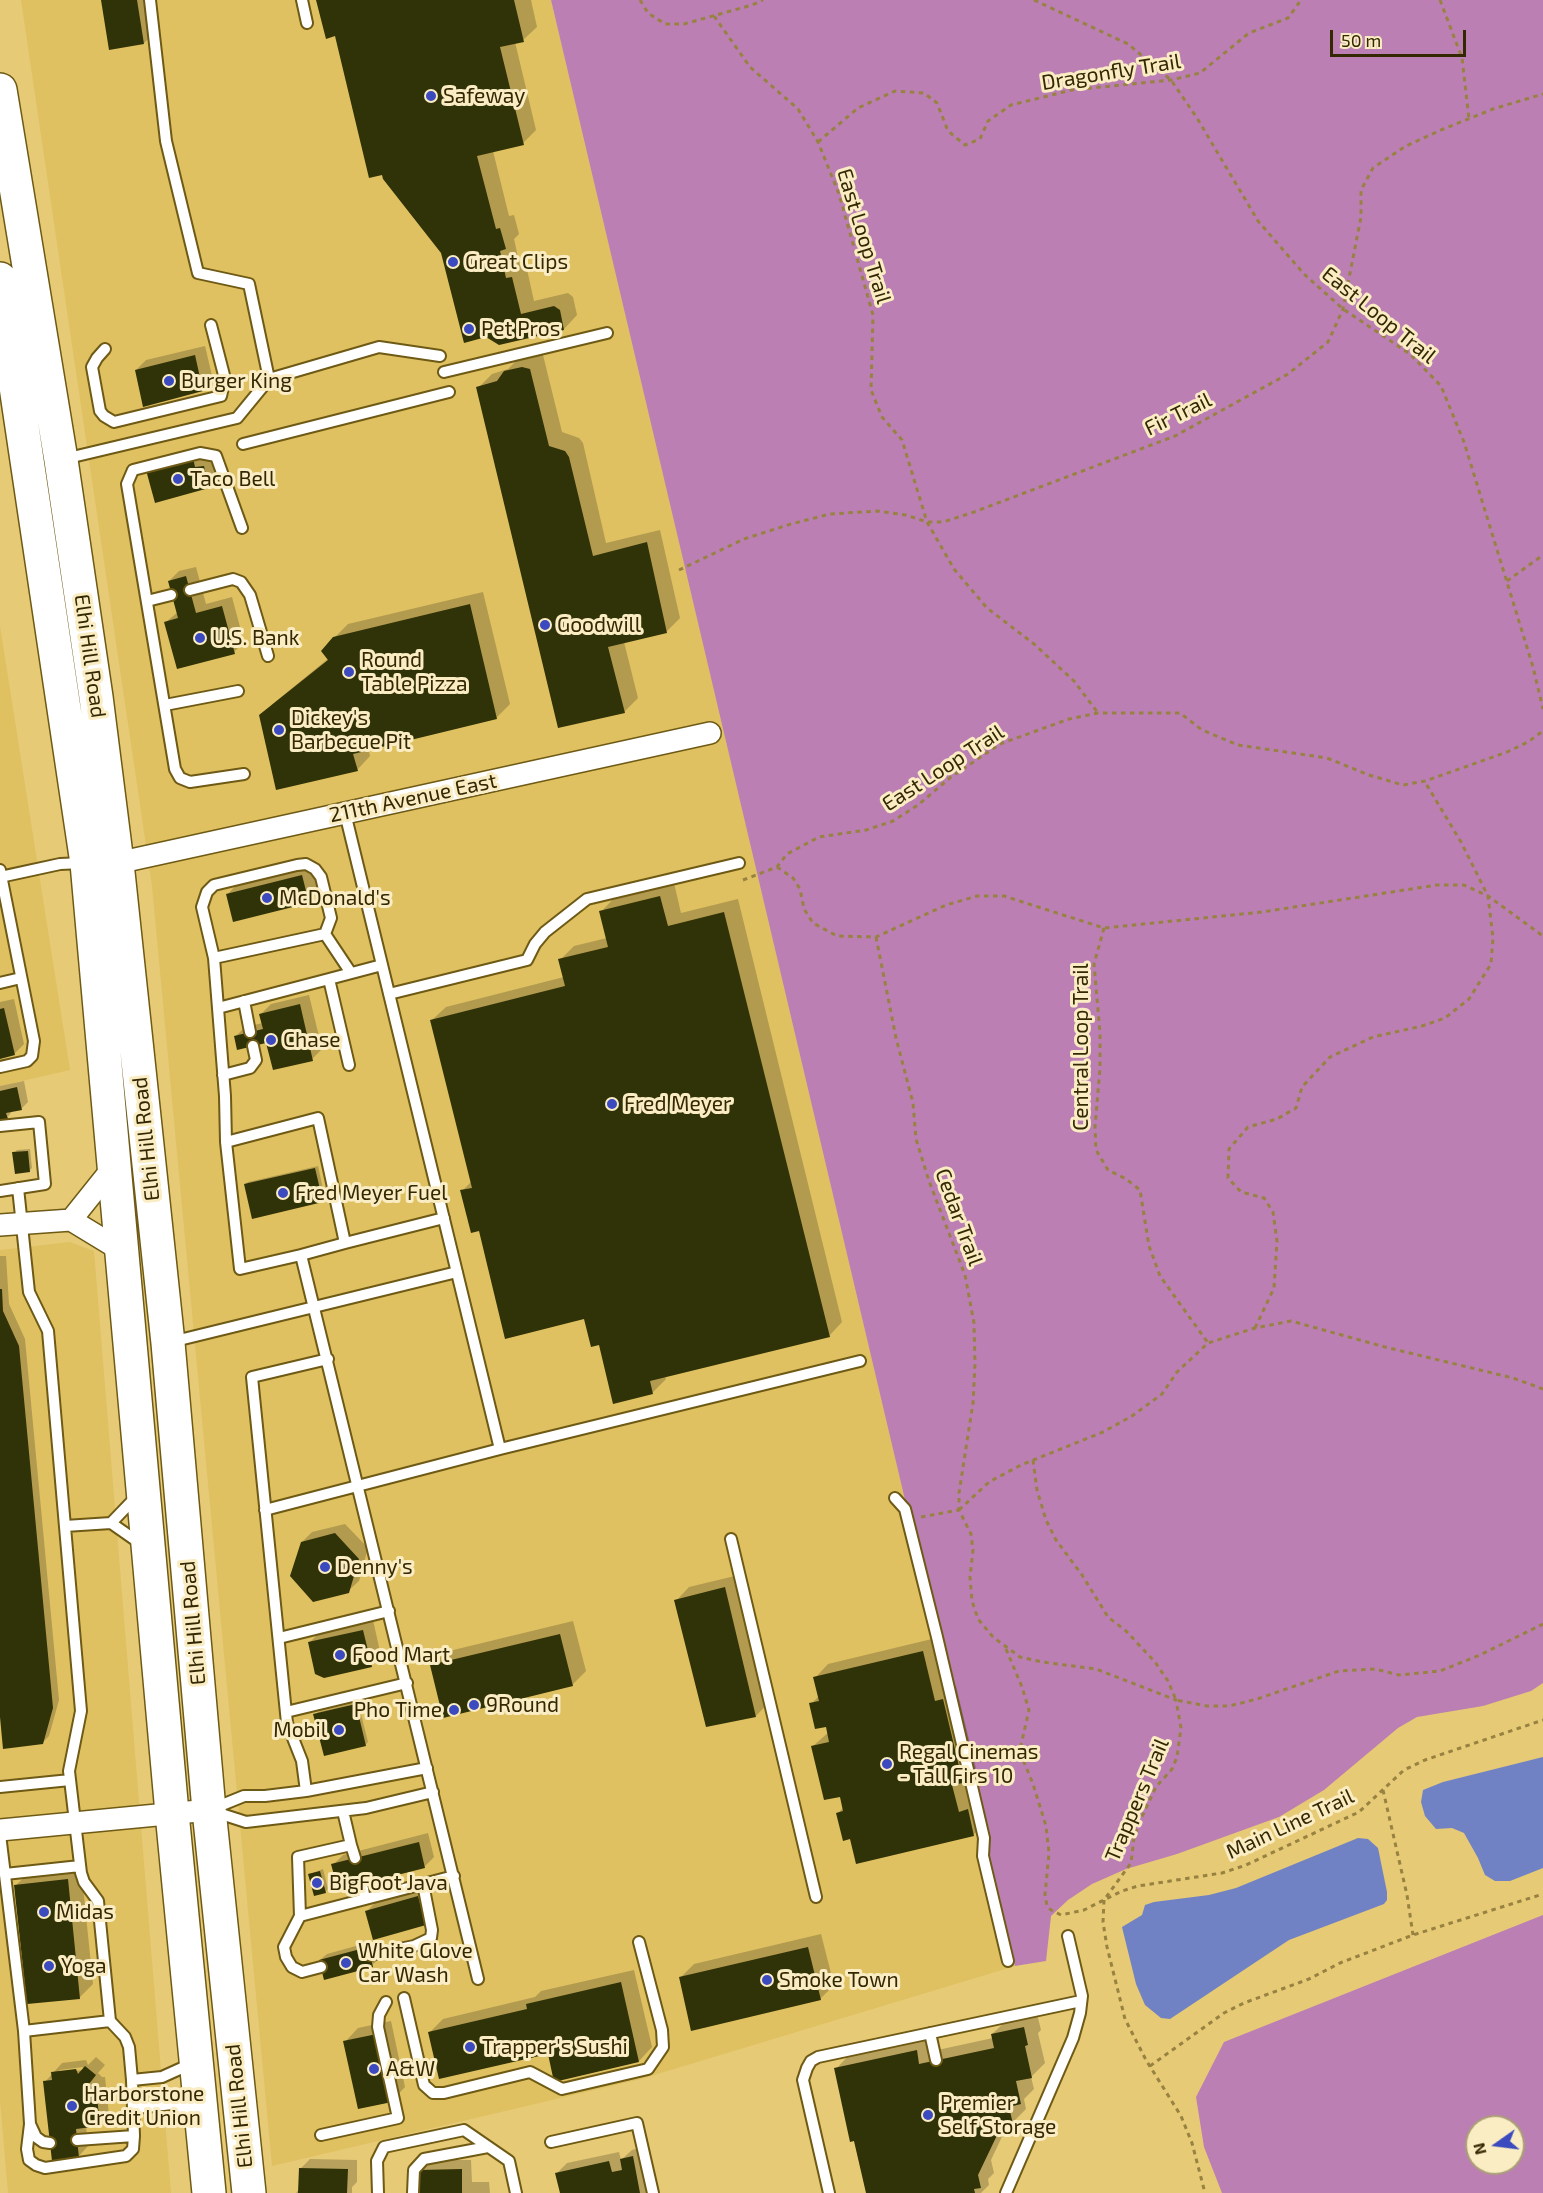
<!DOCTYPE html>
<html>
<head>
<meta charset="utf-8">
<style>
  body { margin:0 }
  #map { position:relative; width:1543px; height:2193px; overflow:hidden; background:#e6ca75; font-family:"Exo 2",sans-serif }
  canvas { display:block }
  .north { position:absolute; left:1465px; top:2115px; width:60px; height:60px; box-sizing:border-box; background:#faecc3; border:2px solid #aa9e76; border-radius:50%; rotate:256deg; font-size:16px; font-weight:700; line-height:24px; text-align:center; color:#332802 }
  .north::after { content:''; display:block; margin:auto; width:21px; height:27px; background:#3b4abe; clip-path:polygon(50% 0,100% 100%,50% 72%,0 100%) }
  .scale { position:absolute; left:1330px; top:30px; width:136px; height:27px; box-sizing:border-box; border:3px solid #332802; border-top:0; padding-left:8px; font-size:18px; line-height:21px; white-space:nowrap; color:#332802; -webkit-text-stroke:4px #faecc3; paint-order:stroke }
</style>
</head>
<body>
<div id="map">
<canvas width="1543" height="2193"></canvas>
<div class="north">N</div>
<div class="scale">50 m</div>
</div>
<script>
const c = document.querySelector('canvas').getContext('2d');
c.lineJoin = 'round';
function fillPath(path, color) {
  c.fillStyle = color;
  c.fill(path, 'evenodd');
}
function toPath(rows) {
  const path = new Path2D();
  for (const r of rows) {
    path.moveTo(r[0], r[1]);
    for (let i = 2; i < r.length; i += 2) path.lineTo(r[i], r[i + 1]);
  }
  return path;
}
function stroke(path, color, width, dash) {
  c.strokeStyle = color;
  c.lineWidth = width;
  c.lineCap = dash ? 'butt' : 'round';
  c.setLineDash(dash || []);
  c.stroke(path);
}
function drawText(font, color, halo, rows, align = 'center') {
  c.font = font + ' "Exo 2",sans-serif';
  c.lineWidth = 6;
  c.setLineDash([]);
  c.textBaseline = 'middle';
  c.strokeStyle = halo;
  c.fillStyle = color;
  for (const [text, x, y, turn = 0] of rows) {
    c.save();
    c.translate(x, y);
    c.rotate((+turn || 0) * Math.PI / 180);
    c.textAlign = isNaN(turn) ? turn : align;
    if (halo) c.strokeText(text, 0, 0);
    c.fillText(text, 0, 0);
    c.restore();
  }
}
const built = toPath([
  [21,0,551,0,1015,1966,641,2079,272,2166,152,886],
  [0,626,70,1070,0,1086],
  [70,1242,94,1251,171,2193,8,2193,0,2100,0,1250]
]);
const forest = toPath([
  [551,0,1543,0,1543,1683,1531,1691,1483,1706,1417,1717,1398,1728,1324,1790,1279,1817,1177,1854,1126,1869,1092,1884,1068,1900,1051,1916,1046,1961,1015,1966],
  [1543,1915,1543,2193,1222,2193,1204,2147,1196,2097,1224,2042],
  [1477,2127,1513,2127,1513,2163,1477,2163]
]);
const water = toPath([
  [1543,1757,1543,1868,1510,1881,1495,1881,1485,1875,1478,1858,1464,1833,1452,1828,1436,1829,1425,1816,1421,1802,1423,1790,1443,1782],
  [1358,1838,1368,1839,1378,1848,1387,1892,1387,1900,1384,1904,1289,1940,1170,2019,1161,2018,1145,2005,1136,1984,1122,1927,1142,1915,1145,1905,1154,1902,1209,1895,1236,1888]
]);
const shadow = toPath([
  [102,0,148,0,154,33,144,43],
  [318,0,531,0,537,27,523,40,515,42,536,130,523,143,493,151,509,216,514,215,519,234,514,239,520,266,526,265,534,301,568,293,573,297,577,315,564,329,499,343,442,253],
  [205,346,213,380,202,390,136,370,146,360],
  [537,354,543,355,562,432,579,438,583,443,606,543,660,530,680,618,666,632,624,642,638,698,624,712,478,388,492,374,508,369,519,358],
  [213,456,219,476,209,486,156,501,158,460],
  [196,567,206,604,232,597,244,642,234,652,166,622,178,612,169,581,179,571],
  [483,592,510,704,496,718,368,748,370,756,357,770,261,716,275,702,329,658,334,638,348,624],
  [311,866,318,892,308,902,227,895,237,884],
  [674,883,681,913,738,899,842,1322,829,1336,665,1376,666,1379,652,1393,600,1343,586,1317,480,1229,462,1191,472,1181,432,1020,446,1007,564,977,560,960,574,946,607,938,601,912,614,898],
  [309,995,322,1049,312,1059,267,1041,235,1037,245,1027,263,1023,261,1014,271,1004],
  [14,999,24,1044,14,1054,0,1057,0,1002],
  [24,1081,28,1102,22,1108,13,1110,7,1118,0,1119,0,1086],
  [30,1149,32,1168,29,1171,14,1153,17,1150],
  [318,1166,325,1198,322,1201,245,1185,248,1182],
  [0,1256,6,1256,9,1304,25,1339,59,1700,49,1736,42,1743,0,1701],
  [345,1524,368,1548,359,1581,348,1591,302,1542,312,1532],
  [739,1575,769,1702,756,1716,676,1601,689,1587],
  [373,1620,381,1656,371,1666,309,1643,319,1633],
  [573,1621,586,1671,572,1685,432,1666,445,1652],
  [936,1638,948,1688,956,1686,976,1768,967,1777,972,1799,981,1797,987,1821,973,1835,851,1837,838,1813,844,1807,841,1795,813,1746,829,1732,827,1725,811,1704,819,1696,815,1678,828,1664],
  [358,1702,368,1742,365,1745,315,1715,318,1712],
  [428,1833,434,1857,424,1867,333,1865,343,1855],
  [81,1867,93,1984,79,1998,16,1885,30,1872],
  [323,1869,328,1889,325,1892,310,1874],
  [428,1887,435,1913,425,1923,367,1911,377,1901],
  [821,1934,834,1985,820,1999,680,1978,694,1964],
  [374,1941,379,1959,372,1965,320,1960,327,1954],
  [634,1970,652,2047,639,2061,549,2052,430,2032,443,2019,535,1997,541,1991],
  [1037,2014,1041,2030,1038,2033,1045,2063,1031,2077,1034,2089,1024,2099,1026,2109,1012,2123,1008,2124,991,2160,994,2173,988,2179,989,2185,981,2193,867,2193,836,2069,849,2055,930,2038,933,2051,993,2038,992,2034,1006,2021],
  [391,2021,405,2087,392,2101,345,2042,358,2028],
  [96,2057,105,2065,98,2073,102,2077,105,2077,109,2115,99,2125,86,2126,88,2146,78,2157,45,2082,62,2063,86,2060,88,2065],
  [83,2067,83,2070,57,2073,60,2070],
  [642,2147,652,2193,561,2193,557,2173,567,2163,619,2152,621,2160,632,2150],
  [310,2159,357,2160,357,2182,352,2187,352,2193,296,2193,300,2188,300,2169],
  [431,2160,471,2160,472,2182,489,2182,490,2193,421,2193,421,2170]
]);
const building = toPath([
  [101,0,137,0,144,44,109,50],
  [316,0,514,0,524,42,500,47,524,145,477,156,496,229,500,228,506,249,500,251,506,278,512,277,521,314,554,306,560,310,564,330,499,345,486,337,464,343,441,253,383,179,382,175,369,178,335,36,326,39],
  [195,355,203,391,143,407,135,370],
  [522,367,530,369,549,446,565,451,569,457,593,556,647,542,667,633,608,647,625,713,558,728,476,387,497,381,504,371],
  [193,458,195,467,204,466,209,488,155,503,146,470],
  [186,576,196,613,222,606,235,654,177,669,164,622,178,618,168,581],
  [470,604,497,719,353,754,358,771,276,790,259,715,328,660,321,651,333,637],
  [302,875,309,903,233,922,226,894],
  [660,896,668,926,724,912,830,1337,650,1381,653,1394,613,1404,599,1345,591,1347,584,1319,505,1339,479,1231,471,1233,460,1190,472,1188,430,1020,565,986,558,959,608,947,599,911],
  [300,1004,313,1061,273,1070,266,1043,237,1050,234,1036,263,1029,259,1014],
  [4,1008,15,1055,0,1059,0,1009],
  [17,1087,22,1110,6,1113,8,1119,0,1121,0,1091],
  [28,1151,30,1172,15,1174,12,1152],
  [315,1168,323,1202,252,1219,244,1184],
  [0,1289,2,1289,3,1311,19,1346,53,1708,43,1744,3,1749,0,1717],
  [335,1533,359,1559,349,1593,313,1602,290,1576,301,1542],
  [725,1587,756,1717,706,1727,674,1600],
  [363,1630,372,1667,324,1678,315,1674,308,1642],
  [560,1634,573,1686,443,1718,430,1665],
  [923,1651,935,1701,943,1699,963,1783,952,1785,959,1812,968,1809,974,1836,856,1864,850,1839,843,1841,836,1813,843,1811,840,1797,824,1800,811,1746,829,1742,826,1727,815,1729,809,1703,819,1701,813,1677],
  [356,1704,366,1746,324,1756,313,1714],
  [419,1842,425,1868,338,1890,331,1864],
  [320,1871,326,1893,314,1896,308,1874],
  [68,1879,80,1999,27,2004,14,1885],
  [418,1896,426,1925,373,1940,365,1911],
  [368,1947,373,1967,324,1980,319,1960],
  [808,1947,821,2000,691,2031,679,1977],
  [621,1982,639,2062,554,2082,548,2054,439,2079,428,2032,527,2009,526,2004],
  [1024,2027,1028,2045,1025,2046,1032,2078,1016,2081,1021,2104,1009,2107,1013,2124,1001,2127,978,2175,981,2188,974,2189,975,2193,866,2193,854,2141,850,2142,834,2068,917,2050,919,2064,994,2048,991,2034],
  [377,2034,392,2102,358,2109,343,2041],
  [85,2066,96,2075,89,2084,92,2087,96,2086,100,2126,76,2129,79,2158,52,2161,43,2081,52,2080,51,2072,76,2069,78,2074],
  [633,2156,640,2193,560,2193,555,2173,609,2161,612,2172,622,2170,620,2159],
  [299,2168,348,2169,347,2193,298,2193],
  [462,2169,462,2193,420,2193,419,2170]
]);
const path = toPath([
  [640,0,648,13,665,24,684,24,752,5,763,0],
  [1034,0,1128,44,1171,80,1197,118,1258,221,1304,274,1343,309,1410,354,1441,386,1464,442,1533,667,1543,709],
  [1440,0,1462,58,1469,119],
  [714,16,750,67,798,109,818,142,839,194,873,315,871,390,882,417,902,440,927,522,954,569,987,608,1034,644,1074,681,1098,713],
  [818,142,858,108,895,91,924,93,937,103,948,131,965,145,980,139,988,121,1011,105,1072,90,1171,80,1200,73,1249,33,1288,18,1301,0],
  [679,570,744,539,791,524,830,514,878,511,906,515,927,522,943,522,974,512,1175,436,1288,374,1328,342,1343,309,1361,217,1361,190,1373,168,1406,146,1441,130,1493,109,1543,94],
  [1507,581,1543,555],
  [777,867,793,878,800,889,804,909,813,923,837,936,876,937,946,905,977,896,1004,896,1104,928,1262,912,1437,885,1464,885,1488,896,1543,936],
  [743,880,777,867,787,854,819,837,866,830,893,821,918,805,951,777,1000,744,1069,719,1098,713,1180,713,1202,730,1238,745,1327,758,1369,775,1403,785,1425,781,1507,752,1528,742,1543,731],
  [1104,928,1094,964,1100,1033,1100,1068,1095,1127,1096,1150,1108,1170,1126,1179,1140,1190,1149,1246,1160,1276,1208,1343],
  [876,937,896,1038,913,1103,916,1139,929,1181,965,1275,974,1323,975,1364,973,1403,959,1493,959,1510,971,1534,973,1550,970,1577,972,1601,978,1619,993,1637,1020,1657,1042,1662,1096,1669,1176,1700,1181,1728,1177,1757,1172,1769,1156,1787,1139,1823,1134,1838,1131,1863,1104,1900],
  [1255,1328,1274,1288,1277,1241,1273,1212,1264,1198,1241,1192,1228,1178,1229,1149,1248,1127,1277,1119,1296,1108,1302,1087,1330,1057,1373,1037,1422,1026,1445,1018,1469,999,1491,964,1493,938,1488,896,1461,842,1425,782],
  [1033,1460,1037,1490,1046,1520,1056,1540,1082,1575,1108,1617,1126,1631,1155,1662,1168,1681,1176,1700,1207,1706,1229,1706,1257,1699,1339,1671,1375,1669,1399,1675,1440,1671,1480,1655,1543,1624],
  [959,1510,989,1482,1021,1465,1103,1432,1132,1416,1162,1394,1177,1372,1208,1343,1255,1328,1291,1321,1385,1347,1513,1378,1543,1389],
  [921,1517,959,1510],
  [1006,1649,1022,1687,1029,1710,1021,1745,1024,1762,1033,1784,1046,1826,1049,1853,1045,1895,1047,1906,1051,1910,1061,1915,1084,1910,1122,1891,1138,1886,1222,1873,1246,1865,1359,1812,1404,1770,1425,1760,1543,1720],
  [1383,1790,1407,1895,1413,1935],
  [1104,1900,1103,1922,1107,1947,1125,2019,1146,2060,1181,2116,1192,2143,1205,2193],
  [1150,2066,1224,2013,1244,2003,1309,1979,1340,1963,1413,1935,1543,1894]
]);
const lane = toPath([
  [150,0,166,141,198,273,249,284,269,379],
  [302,0,307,23],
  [105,349,97,358,92,367,100,411,104,416,114,422,221,396,225,379,211,325],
  [444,372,607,333],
  [243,444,449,392],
  [64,459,237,418,269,379,379,347,440,356],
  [242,528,216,456,200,453,133,470,127,484,175,769,180,778,190,782,244,774],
  [190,590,233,579,241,582,250,595,268,656],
  [147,601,171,595],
  [165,705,238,691],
  [345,813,500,1449,860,1361],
  [0,870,34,1041,32,1056,27,1061,0,1067],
  [0,877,60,864,83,863],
  [214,958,202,907,207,892,214,885,297,865,306,864,315,869,321,877,331,918,325,934],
  [0,983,21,978],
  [389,994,527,960,535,944,545,932,587,899,739,863],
  [244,1001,250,1032],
  [218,1008,329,979],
  [349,1065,329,979,382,965],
  [223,1075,250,1068,256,1060,253,1046],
  [0,1126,39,1122,45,1184,0,1191],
  [226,1142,225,1096,214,958,325,934,351,973],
  [345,1243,444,1218],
  [301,1255,240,1269,226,1142,318,1118,345,1243,301,1255,478,1979],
  [171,1342,457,1272],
  [137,1496,111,1523,141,1544],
  [895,1498,905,1509,937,1637,984,1838,983,1856,1008,1961],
  [265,1510,500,1449],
  [65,1526,111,1523],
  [731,1539,816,1897],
  [279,1638,389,1611],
  [286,1712,407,1683],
  [0,1787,70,1780],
  [306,1791,302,1761,287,1723,252,1377,328,1359],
  [212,1809,244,1796,265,1796,306,1791,427,1768],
  [343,1811,351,1845,298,1857,300,1916,454,1876],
  [215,1812,246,1822,366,1808,433,1792],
  [0,1834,24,2031,110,2021,98,1901,84,1882,81,1873,69,1771,81,1711,48,1331,29,1292,18,1188],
  [351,1845,355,1858],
  [5,1874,80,1866],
  [362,1884,365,1899],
  [300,1916,284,1947,286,1957,292,1967,302,1972,321,1967],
  [370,1955,414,1946,431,1938,432,1930,423,1884],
  [404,1998,424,2085,433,2093,444,2093,530,2072,562,2089,648,2069,663,2047,662,2030,639,1942],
  [24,2031,30,2124,36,2137,43,2142,50,2143],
  [930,2033,936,2060],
  [132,2080,162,2077,193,2063],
  [134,2115,137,2108,172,2104,196,2113],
  [30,2124,27,2149,29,2160,36,2165,45,2168,126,2156,133,2149,134,2136],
  [321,2135,398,2118,378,2027,379,2015,386,2002],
  [77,2140,134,2136,132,2080,129,2047,125,2037,110,2021],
  [551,2142,637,2123,653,2193],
  [378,2193,377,2161,384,2147,464,2130,509,2161,516,2193],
  [413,2193,414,2170,424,2159,488,2147],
  [829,2193,803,2080,807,2068,811,2061,818,2057,1081,2001],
  [1006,2193,1073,2038,1080,2013,1082,1996,1068,1936]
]);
const street = toPath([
  [117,863,710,733],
  [115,1165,71,1220,122,1251],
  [0,1225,71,1220],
  [0,1830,209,1810]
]);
const primary = toPath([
  [0,90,61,460,96,697,117,863,168,1343,209,1810,249,2193],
  [0,279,87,863,172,1813,209,2193]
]);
const markers = [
  [431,96,6,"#3b4abe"],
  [453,262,6,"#3b4abe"],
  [469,329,6,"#3b4abe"],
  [169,381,6,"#3b4abe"],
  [178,479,6,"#3b4abe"],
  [545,625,6,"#3b4abe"],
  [200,638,6,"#3b4abe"],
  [349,672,6,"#3b4abe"],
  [279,730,6,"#3b4abe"],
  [267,898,6,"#3b4abe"],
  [271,1040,6,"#3b4abe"],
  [612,1104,6,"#3b4abe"],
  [283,1193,6,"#3b4abe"],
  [325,1567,6,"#3b4abe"],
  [340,1655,6,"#3b4abe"],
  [474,1705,6,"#3b4abe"],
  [454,1710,6,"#3b4abe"],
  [339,1730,6,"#3b4abe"],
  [887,1764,6,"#3b4abe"],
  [317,1883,6,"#3b4abe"],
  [44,1912,6,"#3b4abe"],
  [346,1963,6,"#3b4abe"],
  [49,1966,6,"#3b4abe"],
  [767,1980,6,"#3b4abe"],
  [470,2047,6,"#3b4abe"],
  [374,2069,6,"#3b4abe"],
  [72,2106,6,"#3b4abe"],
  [928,2115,6,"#3b4abe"]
];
const streetNames = [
  ["Dragonfly Trail",1111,72,-9],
  ["East Loop Trail",864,236,73],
  ["East Loop Trail",1379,315,39],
  ["Fir Trail",1178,414,-26],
  ["Elhi Hill Road",90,656,82],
  ["East Loop Trail",943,768,-33],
  ["211th Avenue East",413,798,-12],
  ["Central Loop Trail",1081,1047,-90],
  ["Elhi Hill Road",146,1139,-96],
  ["Cedar Trail",959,1217,70],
  ["Elhi Hill Road",193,1623,-95],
  ["Trappers Trail",1137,1800,-67],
  ["Main Line Trail",1290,1824,-25],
  ["Elhi Hill Road",239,2106,-96]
];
const poiNames = [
  ["Safeway",443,96],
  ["Great Clips",465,262],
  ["Pet Pros",481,329],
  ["Burger King",181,381],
  ["Taco Bell",190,479],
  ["Goodwill",557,625],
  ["U.S. Bank",212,638],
  ["Round",361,660],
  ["Table Pizza",361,684],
  ["Dickey's",291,718],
  ["Barbecue Pit",291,742],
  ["McDonald's",279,898],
  ["Chase",283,1040],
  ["Fred Meyer",624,1104],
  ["Fred Meyer Fuel",295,1193],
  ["Denny's",337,1567],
  ["Food Mart",352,1655],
  ["9Round",486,1705],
  ["Pho Time",442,1710,"right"],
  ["Mobil",327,1730,"right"],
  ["Regal Cinemas",899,1752],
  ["- Tall Firs 10",899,1776],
  ["BigFoot Java",329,1883],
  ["Midas",56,1912],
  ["White Glove",358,1951],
  ["Car Wash",358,1975],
  ["Yoga",61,1966],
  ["Smoke Town",779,1980],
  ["Trapper's Sushi",482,2047],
  ["A&W",386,2069],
  ["Harborstone",84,2094],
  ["Credit Union",84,2118],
  ["Premier",940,2103],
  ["Self Storage",940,2127]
];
fillPath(built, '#dfc162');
fillPath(forest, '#bb7fb3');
fillPath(water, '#7082c3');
fillPath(shadow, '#0003');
fillPath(building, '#303207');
stroke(lane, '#6e5a15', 14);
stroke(street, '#6e5a15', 24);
stroke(primary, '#6e5a15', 36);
stroke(path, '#978242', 3, [4.5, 4.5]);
stroke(lane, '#fff', 10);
stroke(street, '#fff', 21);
stroke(primary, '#fff', 33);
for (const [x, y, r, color] of markers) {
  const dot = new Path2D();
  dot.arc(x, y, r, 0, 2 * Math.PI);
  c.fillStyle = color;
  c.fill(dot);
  stroke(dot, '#faecc3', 2);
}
drawText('21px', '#332802', '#faecc3', streetNames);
drawText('21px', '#332802', '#faecc3', poiNames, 'left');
</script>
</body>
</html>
